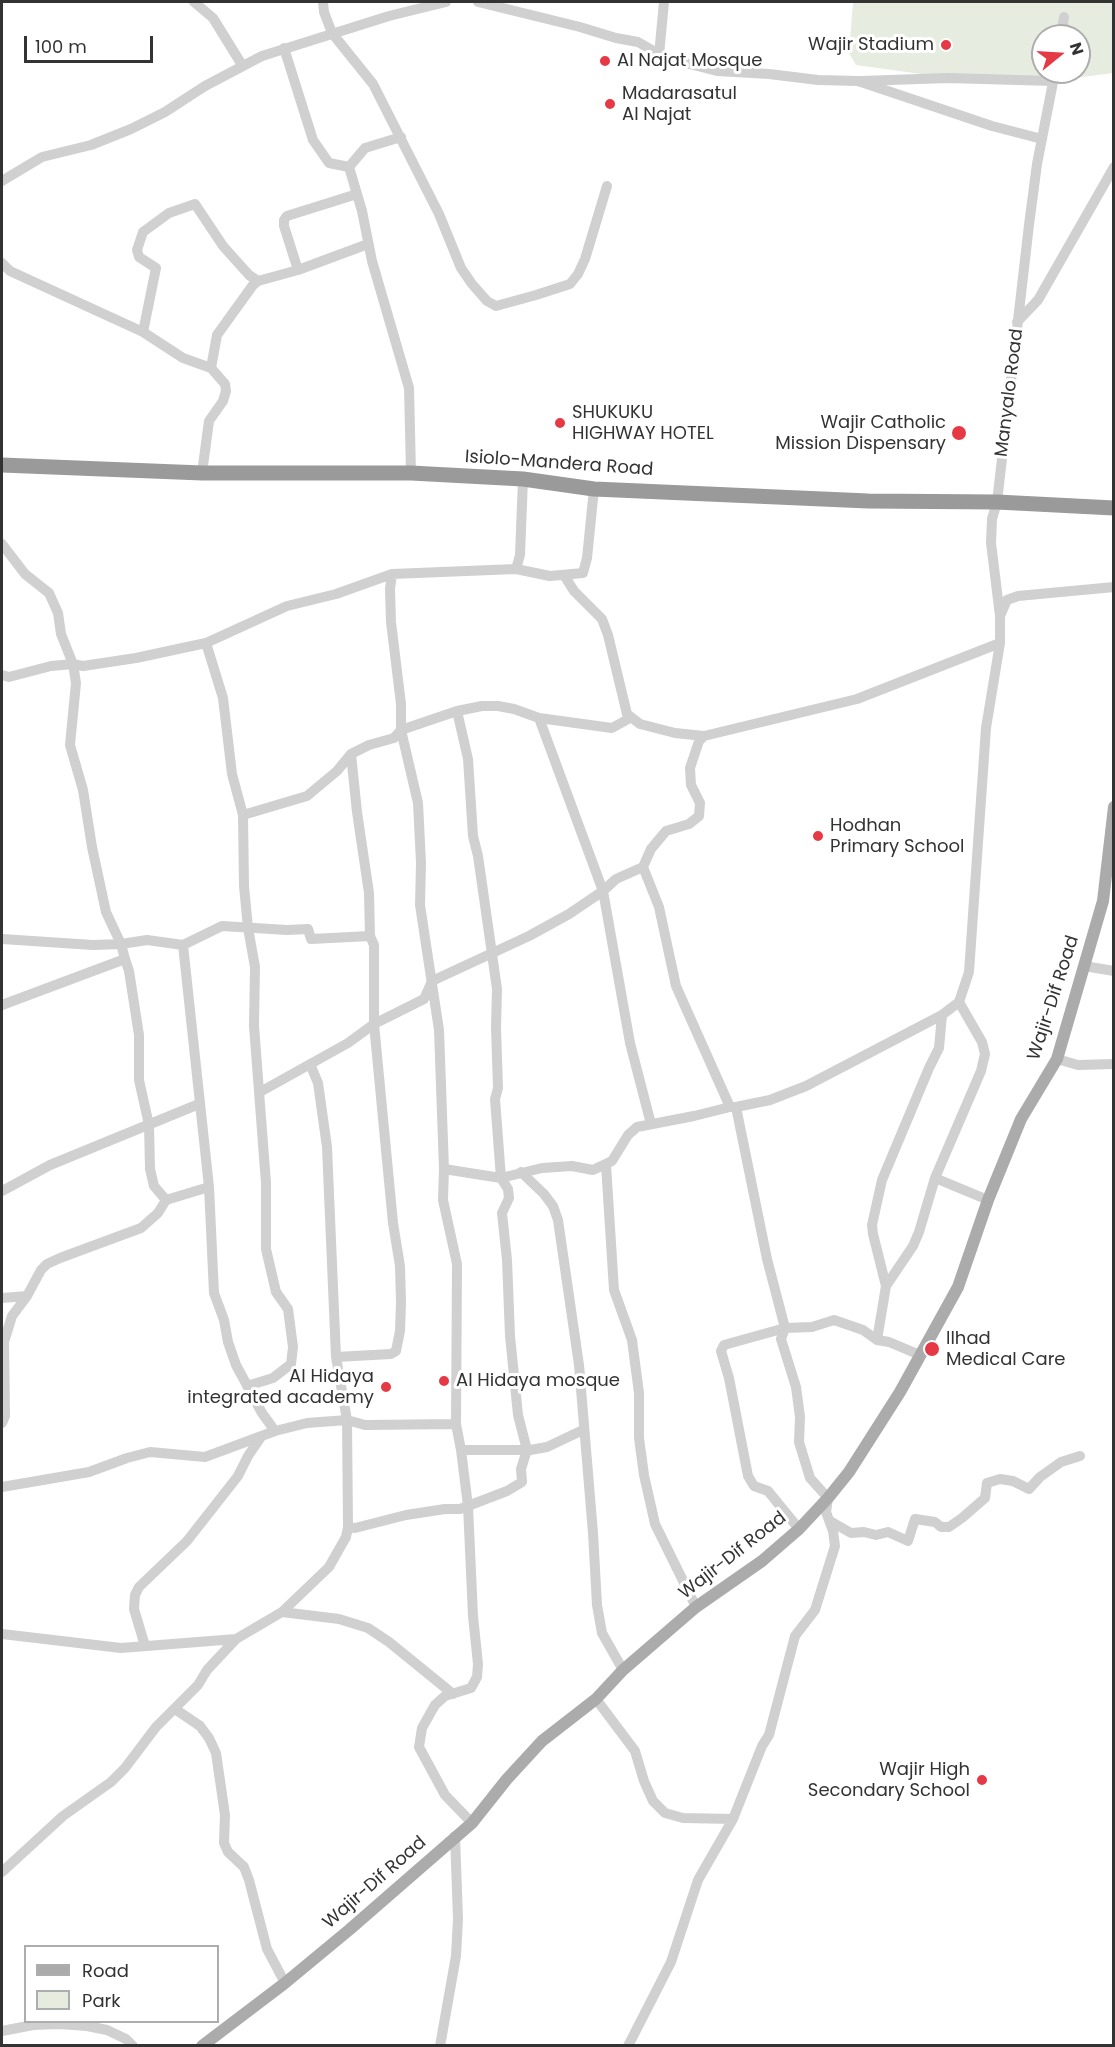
<!DOCTYPE html>
<html>
<head>
<meta charset="utf-8">
<style>
  body { margin:0 }
  #map { position:relative; width:1115px; height:2047px; overflow:hidden; background:#fff; font-family:Poppins,sans-serif }
  canvas { display:block }
  .frame { position:absolute; inset:0; border:3px solid #333; pointer-events:none }
  .legend { position:absolute; left:24px; top:1945px; width:195px; height:78px; box-sizing:border-box; background:#fff; border:2px solid #adadad; margin:0; padding:8px 10px; list-style:none; font-size:18px; color:#333 }
  .legend li { display:flex; align-items:center; gap:12px; height:30px }
  .legend b { width:30px; border:2px solid #adadad }
  .north { position:absolute; left:1031px; top:24px; width:60px; height:60px; box-sizing:border-box; background:#fff; border:2px solid #adadad; border-radius:50%; rotate:72deg; font-size:16px; font-weight:700; line-height:24px; text-align:center; color:#333 }
  .north::after { content:''; display:block; margin:auto; width:21px; height:27px; background:#e63946; clip-path:polygon(50% 0,100% 100%,50% 72%,0 100%) }
  .scale { position:absolute; left:24px; top:36px; width:129px; height:27px; box-sizing:border-box; border:3px solid #333; border-top:0; padding-left:8px; font-size:18px; line-height:21px; white-space:nowrap; color:#333; -webkit-text-stroke:4px #fff; paint-order:stroke }
</style>
</head>
<body>
<div id="map">
<canvas width="1115" height="2047"></canvas>
<div class="frame"></div>
<ul class="legend">
<li><b style="height:8px;background:#ababab"></b>Road</li>
<li><b style="height:16px;background:#e6ecdf"></b>Park</li>
</ul>
<div class="north">N</div>
<div class="scale">100 m</div>
</div>
<script>
const c = document.querySelector('canvas').getContext('2d');
c.lineJoin = 'round';
function fillPath(path, color) {
  c.fillStyle = color;
  c.fill(path, 'evenodd');
}
function toPath(rows) {
  const path = new Path2D();
  for (const r of rows) {
    path.moveTo(r[0], r[1]);
    for (let i = 2; i < r.length; i += 2) path.lineTo(r[i], r[i + 1]);
  }
  return path;
}
function stroke(path, color, width, dash) {
  c.strokeStyle = color;
  c.lineWidth = width;
  c.lineCap = dash ? 'butt' : 'round';
  c.setLineDash(dash || []);
  c.stroke(path);
}
function drawText(font, color, halo, rows, align = 'center') {
  c.font = font + ' Poppins,sans-serif';
  c.lineWidth = 6;
  c.setLineDash([]);
  c.textBaseline = 'middle';
  c.strokeStyle = halo;
  c.fillStyle = color;
  for (const [text, x, y, turn = 0] of rows) {
    c.save();
    c.translate(x, y);
    c.rotate((+turn || 0) * Math.PI / 180);
    c.textAlign = isNaN(turn) ? turn : align;
    if (halo) c.strokeText(text, 0, 0);
    c.fillText(text, 0, 0);
    c.restore();
  }
}
const green = toPath([
  [853,2,1113,2,1113,73,1030,84,957,79,856,65,849,53],
  [1043,36,1079,36,1079,72,1043,72]
]);
const minor = toPath([
  [194,2,213,18,242,65],
  [323,2,324,12,332,33,373,84,439,214,461,268,472,284,487,301,496,306,536,295,570,284,578,274,585,259,607,186],
  [478,2,580,27,616,38,638,42,666,58,717,71,769,74,818,80,858,81,992,126,1042,139],
  [1061,36,1064,17],
  [284,48,313,140,329,163,349,167,362,211,372,261,409,388,411,473],
  [659,55,664,2],
  [861,81,948,78,1053,81],
  [349,167,365,148,401,137],
  [2,181,42,157,91,145,131,129,165,112,205,86,262,56,389,16,446,2],
  [2,263,10,271,143,332,183,358,211,368,225,384,226,391,223,401,209,421,202,473],
  [298,270,284,226,284,220,287,216,357,194],
  [1017,322,1038,300,1114,167],
  [143,332,156,268,139,257,137,250,143,232,169,213,195,204,223,246,249,275,258,281],
  [211,368,217,335,253,285,258,281,298,270,368,244],
  [523,479,520,555,516,569,550,576,583,573,587,558,594,489],
  [2,544,25,574,49,593,58,613,61,634,73,664,76,683,70,745,83,790,92,847,106,912,121,944,93,945,2,939],
  [392,574,390,589,391,622,401,704,401,730,418,803,421,863,420,905,439,1030,444,1169,443,1200,457,1264,456,1424,461,1450,468,1506,473,1616,478,1664,477,1677,471,1688,445,1696,435,1705,422,1728,419,1747,445,1795,472,1823],
  [564,575,574,591,602,619,608,635,627,714,640,724,675,733,704,736],
  [1000,616,1007,600,1018,596,1114,587],
  [206,643,223,698,232,774,243,815],
  [2,675,9,677,51,666,73,664,83,666,136,658,206,643,287,606,336,594,392,574,516,569],
  [539,718,612,728,630,718],
  [643,867,659,907,676,986,730,1107],
  [183,945,209,1187,214,1293,224,1320,228,1342,236,1365,262,1413,275,1431],
  [125,959,129,971,139,1035,139,1080,149,1125,150,1169,154,1186,166,1200,209,1187],
  [1084,966,1114,971],
  [2,1005,125,959,121,944,147,940,183,945,222,926,287,930,308,929,311,939,370,936],
  [1057,1059,1078,1065,1114,1064],
  [310,1064,318,1083,327,1147,336,1357,347,1420,348,1527],
  [260,1092,348,1043,374,1024,424,999,432,981,529,936,569,914,603,891,539,718,514,709,498,706,482,706,457,711],
  [651,1124,630,1043,603,891,616,879,643,867,651,849,666,831,689,824,699,816,700,803,691,785,690,768,699,741,704,736,857,699,1000,643],
  [606,1165,614,1290,632,1340,639,1393,639,1438,644,1475,655,1524,696,1607],
  [444,1169,501,1178,542,1168,572,1166,593,1170,612,1161,628,1135,637,1127,694,1116,730,1107,736,1107,770,1100,806,1086,942,1015,959,1002,969,972,986,728,1000,643,1000,616,991,543,992,519,997,502,1029,225,1037,164,1055,72],
  [521,1172,544,1194,553,1206,558,1220,579,1365,593,1533,597,1605,602,1633,623,1670],
  [935,1178,988,1200],
  [2,1191,50,1165,199,1104],
  [886,1286,913,1246,919,1232,935,1178,981,1071,985,1054,982,1042,959,1002],
  [2,1298,27,1296],
  [877,1340,886,1286,873,1234,872,1225,882,1180,929,1068,939,1048,942,1015],
  [336,1357,391,1354,396,1351,400,1331,401,1303,400,1266,393,1223,374,1024,374,945,370,936,369,893,357,812,351,754],
  [2,1423,5,1416,4,1342,12,1316,27,1296,41,1270,47,1264,60,1258,141,1228,158,1213,166,1200],
  [461,1450,530,1450,547,1447,583,1430],
  [2,1487,89,1472,127,1458,150,1452,205,1457,275,1431,307,1423,347,1420,365,1425,456,1424],
  [830,1521,851,1533,864,1532,876,1535,888,1532,908,1541,915,1519,935,1522,941,1527,949,1527,962,1518,985,1498,987,1483,1000,1479,1013,1481,1029,1489,1040,1477,1061,1462,1080,1456],
  [799,1529,768,1491,754,1486,748,1476,729,1378,721,1351,724,1345,785,1328,812,1327,834,1320,863,1330,877,1340,889,1342,920,1355],
  [282,1612,339,1619,368,1628,389,1642,453,1694],
  [2,1634,121,1648,236,1639],
  [145,1646,134,1609,135,1595,139,1587,187,1541,238,1476,248,1456,261,1437],
  [596,1699,635,1751,644,1781,653,1801,665,1813,683,1818,733,1819],
  [175,1709,200,1726,209,1738,216,1753,225,1815,224,1843,228,1852,244,1867,249,1880,267,1949,285,1983],
  [2,1872,63,1816,111,1782,125,1768,156,1727,198,1685,207,1670,236,1639,282,1612,329,1567,346,1537,348,1527,355,1528,406,1515,445,1509,460,1509,507,1491,522,1482,521,1469,527,1450,518,1415,510,1336,507,1260,502,1213,509,1198,508,1189,501,1178,495,1099,498,1088,496,1028,497,989,478,856,473,836,468,759,457,711,401,730,394,738,369,745,351,754,337,771,307,796,243,815,244,886,248,928,255,967,254,1026,266,1183,266,1249,276,1292,288,1309,293,1347,291,1364,273,1378,247,1386],
  [2,2031,33,2025,60,2024,87,2026,107,2030,126,2039,133,2046],
  [440,2046,456,1956,458,1919,455,1836],
  [628,2046,671,1962,698,1880,733,1819,762,1746,769,1735,795,1636,815,1610,835,1546,833,1531,826,1512,828,1498,810,1478,799,1442,800,1417,796,1387,781,1339,785,1328,767,1259,736,1107]
]);
const major = toPath([
  [202,2046,285,1983,349,1930,472,1823,507,1779,542,1741,596,1699,623,1670,696,1607,762,1561,799,1529,828,1498,849,1472,900,1392,958,1287,988,1200,1021,1119,1057,1059,1103,901,1114,807]
]);
const highway = toPath([
  [2,465,202,473,411,473,523,479,594,489,868,501,997,502,1114,508]
]);
const markers = [
  [946,45,6,"#e63946"],
  [605,61,6,"#e63946"],
  [610,104,6,"#e63946"],
  [560,423,6,"#e63946"],
  [959,433,8,"#e63946"],
  [818,836,6,"#e63946"],
  [932,1349,8,"#e63946"],
  [444,1381,6,"#e63946"],
  [386,1387,6,"#e63946"],
  [982,1780,6,"#e63946"]
];
const poiNames = [
  ["Wajir Stadium",934,45,"right"],
  ["Al Najat Mosque",617,61],
  ["Madarasatul",622,94],
  ["Al Najat",622,115],
  ["SHUKUKU",572,413],
  ["HIGHWAY HOTEL",572,434],
  ["Wajir Catholic",946,423,"right"],
  ["Mission Dispensary",946,444,"right"],
  ["Hodhan",830,826],
  ["Primary School",830,847],
  ["Ilhad",946,1339],
  ["Medical Care",946,1360],
  ["Al Hidaya",374,1377,"right"],
  ["integrated academy",374,1398,"right"],
  ["Al Hidaya mosque",456,1381],
  ["Wajir High",970,1770,"right"],
  ["Secondary School",970,1791,"right"]
];
const streetNames = [
  ["Manyalo Road",1010,393,-83],
  ["Isiolo-Mandera Road",559,464,4],
  ["Wajir-Dif Road",1054,998,-72],
  ["Wajir-Dif Road",733,1556,-38],
  ["Wajir-Dif Road",375,1883,-41]
];
fillPath(green, '#e6ecdf');
stroke(minor, '#d0d0d0', 10);
stroke(major, '#ababab', 12);
stroke(highway, '#9a9a9a', 15);
for (const [x, y, r, color] of markers) {
  const dot = new Path2D();
  dot.arc(x, y, r, 0, 2 * Math.PI);
  c.fillStyle = color;
  c.fill(dot);
  stroke(dot, '#fff', 2);
}
drawText('18px', '#333', '#fff', poiNames, 'left');
drawText('18px', '#333', '#fff', streetNames);
</script>
</body>
</html>
